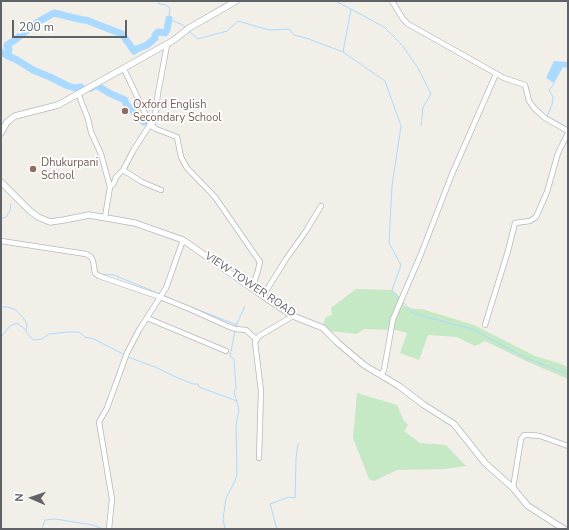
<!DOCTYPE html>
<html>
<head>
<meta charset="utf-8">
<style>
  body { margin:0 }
  #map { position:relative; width:569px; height:530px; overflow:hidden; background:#f1efe8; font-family:"Nunito Sans",sans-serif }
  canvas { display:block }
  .frame { position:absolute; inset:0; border:2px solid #5f6368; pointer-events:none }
  .north { position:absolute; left:12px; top:478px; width:40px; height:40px; -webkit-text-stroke:3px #fff; paint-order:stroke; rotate:272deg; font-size:11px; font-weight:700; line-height:16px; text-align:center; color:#5f6368 }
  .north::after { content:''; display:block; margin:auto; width:14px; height:18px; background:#5f6368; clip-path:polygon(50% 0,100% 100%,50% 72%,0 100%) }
  .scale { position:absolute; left:12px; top:20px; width:115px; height:18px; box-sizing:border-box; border:2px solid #5f6368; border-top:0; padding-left:5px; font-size:12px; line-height:14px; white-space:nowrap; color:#5f6368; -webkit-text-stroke:3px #fff; paint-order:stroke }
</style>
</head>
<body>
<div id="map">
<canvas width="569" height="530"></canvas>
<div class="frame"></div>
<div class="north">N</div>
<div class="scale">200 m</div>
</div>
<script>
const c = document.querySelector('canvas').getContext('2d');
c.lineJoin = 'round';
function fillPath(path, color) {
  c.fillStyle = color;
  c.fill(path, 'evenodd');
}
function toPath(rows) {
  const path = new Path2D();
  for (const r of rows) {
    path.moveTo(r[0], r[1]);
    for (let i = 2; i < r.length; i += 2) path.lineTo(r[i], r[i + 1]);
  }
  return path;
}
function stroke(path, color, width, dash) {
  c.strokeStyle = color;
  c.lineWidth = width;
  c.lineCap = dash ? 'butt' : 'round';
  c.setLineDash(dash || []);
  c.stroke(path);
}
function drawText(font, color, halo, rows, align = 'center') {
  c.font = font + ' "Nunito Sans",sans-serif';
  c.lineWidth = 3.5;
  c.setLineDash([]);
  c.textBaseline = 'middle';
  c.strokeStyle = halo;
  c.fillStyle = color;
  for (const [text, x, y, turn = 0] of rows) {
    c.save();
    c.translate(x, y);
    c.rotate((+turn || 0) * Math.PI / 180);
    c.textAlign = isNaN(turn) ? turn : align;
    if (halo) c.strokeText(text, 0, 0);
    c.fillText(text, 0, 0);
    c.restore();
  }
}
const green = toPath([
  [356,289,392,290,402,299,404,306,413,309,422,309,474,325,535,356,564,365,568,368,568,379,526,361,485,341,475,346,457,337,428,335,419,360,400,353,407,333,397,330,364,329,357,334,321,330,326,317,332,315,331,308],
  [357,393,397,405,404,421,408,425,404,431,420,443,446,445,466,466,445,469,397,470,374,481,369,479,353,438]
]);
const water = toPath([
  [554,61,568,62,568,68,563,67,554,83,546,78]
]);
const stream = toPath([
  [158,1,159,4,166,5,170,8,169,19,183,25,185,27],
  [335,1,351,9,343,52,385,81,401,126,392,186,389,243,401,265,392,290,399,298],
  [351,9,384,27,402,45,418,68,431,94,423,107,421,126],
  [189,31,198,39,227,31,238,21,269,30,289,29,294,35,306,38,343,52],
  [554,83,554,84,549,90,553,97,552,105,547,116,568,128],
  [1,219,6,217,10,211,11,204],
  [100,274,114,275,160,294],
  [163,295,173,300],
  [403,302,414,314,472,329,526,358,568,374],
  [183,304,237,325],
  [1,307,8,307,16,310,24,319,27,324,26,332,33,340,42,339,49,334,68,332,79,332,85,337,94,339,125,355],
  [235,328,245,306],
  [1,337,10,326,17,323,26,330],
  [128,357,155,367,178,378,193,384,198,384,199,387,237,401],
  [42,529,45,520,55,519,93,525,103,529],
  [225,529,223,519,226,498,235,481,237,475,236,425,239,410,234,392,236,388,234,359,230,356,235,331],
  [277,529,270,504,289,497,295,498,296,459,298,444]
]);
const river = toPath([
  [1,52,8,56],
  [81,87,75,88,68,86,50,77,33,70,17,60,8,56,9,49,7,47,7,45,15,40,36,23,54,13,83,20,86,20,122,34,134,51,137,49,147,45,155,38,155,35,158,32,165,33,167,30,169,19],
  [91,88,96,85,111,94,125,100,126,104,144,122]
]);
const minor = toPath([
  [392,1,403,19,408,24,504,78,525,85,529,101,535,109,545,118,568,131],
  [167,45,158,93,155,116,154,121,151,126,156,129,177,137,181,157,187,168,215,197,260,262,257,274,252,288],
  [124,69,151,126,149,126,133,151,123,170,142,182,161,190],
  [78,93,88,119,91,132,101,154,110,187],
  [105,217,110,187,114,183,116,177,123,170],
  [1,241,86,254,91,257,93,261,95,273,99,276,160,297,192,310,225,325,235,329,246,330,256,339],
  [263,296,286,259,306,231,321,206],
  [147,318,226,351],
  [485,325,508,251,515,223,530,221,536,217,547,192,558,153,568,133],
  [381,375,384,370,393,319,421,254,452,174,496,74],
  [259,458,261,391,255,342,259,336,293,316],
  [513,488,521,439,524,435,529,435,540,436,568,446],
  [109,529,112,499,99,422,107,408,127,353,139,330,166,288,183,240]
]);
const tertiary = toPath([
  [1,133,7,122,15,116,58,105,174,40,189,28,236,1],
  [1,182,30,211,38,217,50,222,64,220,89,215,135,223,183,240,263,296,293,316,323,328,337,342,364,365,399,386,424,405,454,424,485,463,513,488,528,506,564,529]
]);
const markers = [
  [125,111,4,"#8d6e63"],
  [33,169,4,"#8d6e63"]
];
const educationNames = [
  ["Oxford English",133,105],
  ["Secondary School",133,118],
  ["Dhukurpani",41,163],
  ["School",41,176]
];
const streetNames = [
  ["VIEW TOWER ROAD",250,285,34]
];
fillPath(green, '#c5e8c5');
fillPath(water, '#aadaff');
stroke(stream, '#aadaff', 1);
stroke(river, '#aadaff', 7);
stroke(minor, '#b5b8bc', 6);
stroke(tertiary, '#b5b8bc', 7);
stroke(minor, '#fff', 4.5);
stroke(tertiary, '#fff', 5.5);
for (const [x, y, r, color] of markers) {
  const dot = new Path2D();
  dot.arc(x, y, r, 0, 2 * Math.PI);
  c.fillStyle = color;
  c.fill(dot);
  stroke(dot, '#fff', 1.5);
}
drawText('11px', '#785e54', '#fff', educationNames, 'left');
drawText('11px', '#5f6368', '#fff', streetNames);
</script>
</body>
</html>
